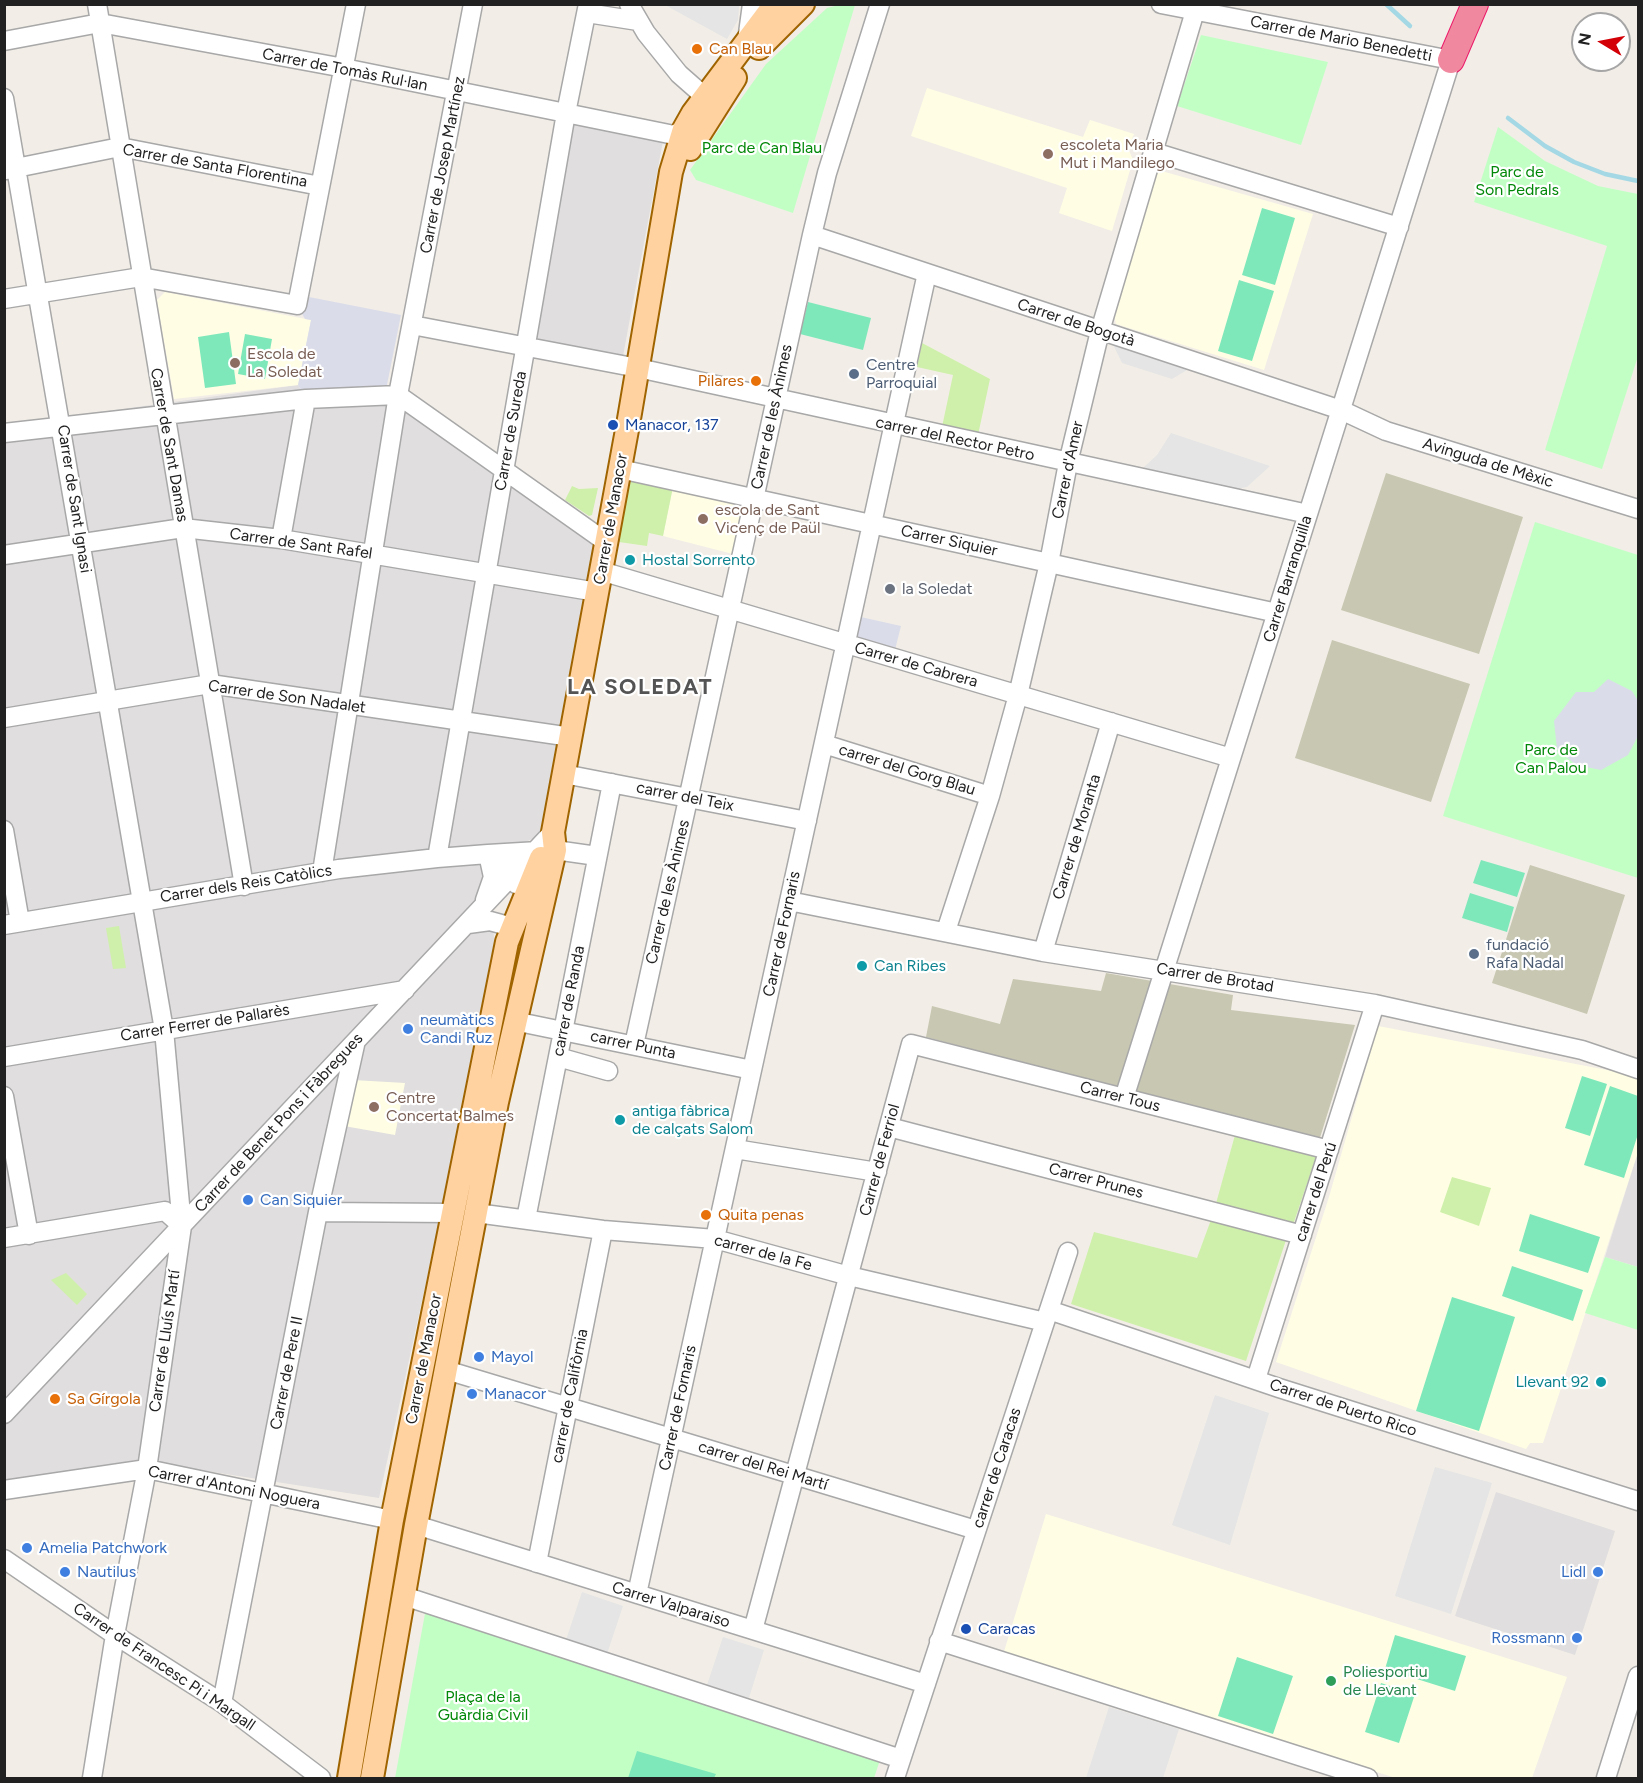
<!DOCTYPE html>
<html>
<head>
<meta charset="utf-8">
<style>
  body { margin:0 }
  #map { position:relative; width:1643px; height:1783px; overflow:hidden; background:#f2eee7; font-family:Figtree,sans-serif }
  canvas { display:block }
  .frame { position:absolute; inset:0; border:6px solid #212121; pointer-events:none }
  .north { position:absolute; left:1571px; top:12px; width:60px; height:60px; box-sizing:border-box; background:#fff; border:2px solid #a6a6a6; border-radius:50%; rotate:280deg; font-size:16px; font-weight:700; line-height:24px; text-align:center; color:#212121 }
  .north::after { content:''; display:block; margin:auto; width:21px; height:27px; background:#d30008; clip-path:polygon(50% 0,100% 100%,50% 72%,0 100%) }
</style>
</head>
<body>
<div id="map">
<canvas width="1643" height="1783"></canvas>
<div class="frame"></div>
<div class="north">N</div>
</div>
<script>
const c = document.querySelector('canvas').getContext('2d');
c.lineJoin = 'round';
function fillPath(path, color) {
  c.fillStyle = color;
  c.fill(path, 'evenodd');
}
function toPath(rows) {
  const path = new Path2D();
  for (const r of rows) {
    path.moveTo(r[0], r[1]);
    for (let i = 2; i < r.length; i += 2) path.lineTo(r[i], r[i + 1]);
  }
  return path;
}
function stroke(path, color, width, dash) {
  c.strokeStyle = color;
  c.lineWidth = width;
  c.lineCap = dash ? 'butt' : 'round';
  c.setLineDash(dash || []);
  c.stroke(path);
}
function drawText(font, color, halo, rows, align = 'center') {
  c.font = font + ' Figtree,sans-serif';
  c.lineWidth = 4.5;
  c.setLineDash([]);
  c.textBaseline = 'middle';
  c.strokeStyle = halo;
  c.fillStyle = color;
  for (const [text, x, y, turn = 0] of rows) {
    c.save();
    c.translate(x, y);
    c.rotate((+turn || 0) * Math.PI / 180);
    c.textAlign = isNaN(turn) ? turn : align;
    if (halo) c.strokeText(text, 0, 0);
    c.fillText(text, 0, 0);
    c.restore();
  }
}
const residential = toPath([
  [573,124,663,141,623,356,532,339],
  [298,385,306,399,398,395,606,542,545,833,519,845,489,880,496,961,379,1498,136,1460,5,1485,4,425],
  [1638,1152,1638,1267,1605,1257],
  [1496,1492,1615,1531,1575,1655,1455,1616]
]);
const education = toPath([
  [927,88,1083,137,1090,120,1134,134,1128,148,1133,160,1112,231,1059,213,1067,188,911,136],
  [1158,170,1313,214,1264,370,1116,324,1114,315],
  [165,292,311,320,298,385,174,399,157,300],
  [673,487,744,503,733,554,663,536],
  [1378,1026,1638,1076,1638,1152,1543,1443,1530,1443,1526,1449,1276,1362,1329,1197],
  [353,1080,405,1083,395,1135,344,1126],
  [1046,1514,1567,1677,1532,1778,1396,1778,1003,1655]
]);
const construction = toPath([
  [1386,473,1523,517,1479,654,1341,610],
  [1332,640,1470,684,1431,802,1295,758],
  [1530,865,1625,895,1587,1014,1492,983],
  [1106,973,1233,995,1231,1010,1355,1025,1319,1141,926,1037,932,1006,1000,1024,1013,979,1101,991]
]);
const grass = toPath([
  [922,343,990,379,978,435,942,427,953,375,917,367],
  [630,479,673,487,663,536,649,533,647,546,619,542],
  [572,486,579,489,598,488,592,515,589,516,565,500],
  [119,926,126,968,113,969,106,928],
  [1235,1135,1316,1157,1293,1225,1215,1207],
  [1452,1177,1491,1188,1479,1226,1440,1212],
  [1212,1217,1286,1240,1246,1361,1071,1304,1094,1232,1197,1258],
  [66,1273,87,1294,77,1305,51,1280]
]);
const park = toPath([
  [839,5,855,5,793,213,696,180,690,170,766,64,827,8],
  [1201,35,1328,62,1301,145,1177,106],
  [1498,127,1545,161,1598,186,1638,194,1638,356,1602,469,1545,450,1607,246,1474,202],
  [1535,522,1638,555,1638,878,1443,816],
  [1605,1257,1638,1267,1638,1330,1585,1313],
  [426,1608,880,1760,874,1778,395,1778]
]);
const pitch = toPath([
  [1262,208,1295,218,1275,285,1242,275],
  [1239,280,1274,291,1252,361,1218,351],
  [808,302,871,318,863,350,800,334],
  [229,332,236,384,205,388,198,337],
  [245,334,272,339,265,379,238,374],
  [1481,860,1525,873,1517,897,1473,883],
  [1470,893,1514,907,1507,932,1462,918],
  [1582,1076,1607,1084,1590,1136,1565,1128],
  [1610,1086,1638,1096,1638,1134,1624,1178,1584,1165],
  [1530,1214,1600,1237,1588,1273,1519,1251],
  [1512,1266,1583,1290,1573,1321,1502,1296],
  [1452,1297,1515,1317,1479,1431,1416,1411],
  [1395,1635,1466,1656,1455,1691,1385,1669],
  [1237,1657,1293,1676,1273,1734,1218,1716],
  [1381,1683,1415,1694,1399,1743,1365,1732],
  [637,1751,716,1774,714,1778,628,1778]
]);
const parking = toPath([
  [665,5,739,5,739,8,738,20,727,39],
  [1108,334,1192,367,1172,379,1122,363],
  [1171,433,1270,466,1247,487,1237,489,1144,471,1144,467,1157,455],
  [1215,1395,1269,1413,1230,1545,1172,1525],
  [1435,1467,1492,1483,1451,1614,1395,1596],
  [582,1592,623,1606,606,1657,565,1643],
  [723,1637,764,1650,748,1701,706,1688],
  [1109,1707,1179,1729,1163,1778,1086,1778]
]);
const plaza = toPath([
  [299,295,401,315,385,395,306,399,298,385,311,320,305,319,297,305],
  [852,615,901,626,893,658,844,643],
  [1608,679,1632,691,1638,701,1638,736,1628,755,1601,770,1576,765,1557,749,1554,721,1576,692,1594,692]
]);
const stream = toPath([
  [1386,4,1410,26],
  [1508,118,1545,146,1574,162,1605,174,1638,181]
]);
const minor = toPath([
  [97,4,244,886],
  [629,4,646,33,679,74,704,96],
  [587,13,638,21],
  [4,41,100,23,344,68,674,135,684,129],
  [747,41,752,4],
  [4,98,164,1030,182,1226,147,1469,115,1635,92,1778],
  [1154,152,1399,227],
  [6,170,120,147,320,186],
  [812,235,1341,410,1386,431,1638,509],
  [4,299,141,277,297,305,356,4],
  [412,325,638,368,1308,514],
  [4,433,306,399,398,395,606,542],
  [620,469,1277,613],
  [281,539,306,399],
  [4,555,183,528,281,539,597,592],
  [601,571,1231,758],
  [4,718,210,684,571,737],
  [824,744,990,796],
  [564,774,807,821],
  [4,830,20,922],
  [437,858,566,113,588,4],
  [322,872,398,395,473,4],
  [485,900,493,877,488,854,555,850,597,856],
  [789,901,1043,952,1375,1004,1582,1050,1638,1069],
  [468,924,490,921,512,927],
  [4,925,339,869,437,858,488,854,513,873,516,884],
  [946,931,990,796,1018,695,1049,563,1068,463,1100,331,1195,11],
  [1043,952,1111,722],
  [514,1021,752,1070],
  [634,1045,812,235,827,173,880,4],
  [4,1057,405,990],
  [558,1057,608,1071],
  [4,1096,29,1235],
  [1124,1098,1451,60,1161,4],
  [889,1127,1302,1235],
  [735,1149,877,1172],
  [318,1212,454,1213],
  [476,1213,603,1230,715,1239,849,1276,1045,1322],
  [526,1219,612,783],
  [4,1238,165,1211,182,1226],
  [1049,1310,1279,1388,1638,1501],
  [446,1370,976,1530],
  [1256,1379,1375,1004],
  [4,1414,553,832],
  [4,1490,147,1469,392,1520],
  [416,1525,926,1684],
  [4,1559,115,1635,222,1703,321,1778],
  [537,1563,603,1230],
  [637,1594,927,273],
  [404,1596,901,1759],
  [753,1630,911,1044,1329,1150],
  [939,1641,1368,1778],
  [222,1703,318,1212,355,1045],
  [895,1778,1068,1252],
  [1606,1778,1638,1676]
]);
const major = toPath([
  [759,48,803,4],
  [690,149,735,78],
  [349,1778,392,1520,507,942,541,858],
  [372,1778,416,1525,497,1102,555,850,553,832,629,419,671,172,684,129,693,113,775,4]
]);
const highway = toPath([
  [1451,60,1475,4]
]);
const markers = [
  [697,49,6,"#e8710a"],
  [1048,154,6,"#8d6e63"],
  [235,363,6,"#8d6e63"],
  [854,374,6,"#5c6f8a"],
  [756,381,6,"#e8710a"],
  [613,425,6,"#1a4fb4"],
  [703,519,6,"#8d6e63"],
  [630,560,6,"#0f9aa8"],
  [890,589,6,"#6b7280"],
  [1474,954,6,"#5c6f8a"],
  [862,966,6,"#0f9aa8"],
  [408,1029,6,"#3f7fe0"],
  [374,1107,6,"#8d6e63"],
  [620,1120,6,"#0f9aa8"],
  [248,1200,6,"#3f7fe0"],
  [706,1215,6,"#e8710a"],
  [479,1357,6,"#3f7fe0"],
  [1601,1382,6,"#0f9aa8"],
  [472,1394,6,"#3f7fe0"],
  [55,1399,6,"#e8710a"],
  [27,1548,6,"#3f7fe0"],
  [65,1572,6,"#3f7fe0"],
  [1598,1572,6,"#3f7fe0"],
  [966,1629,6,"#1a4fb4"],
  [1577,1638,6,"#3f7fe0"],
  [1331,1681,6,"#2e9e5b"]
];
const streetNames = [
  ["Carrer de Mario Benedetti",1341,39,11],
  ["Carrer de Tomàs Rul·lan",345,70,11],
  ["Carrer de Josep Martínez",443,165,-79],
  ["Carrer de Santa Florentina",215,166,10],
  ["Carrer de Bogotà",1076,323,18],
  ["Carrer de les Ànimes",772,417,-78],
  ["Carrer de Sureda",511,431,-80],
  ["carrer del Rector Petro",955,439,12],
  ["Carrer de Sant Damas",169,445,80],
  ["Avinguda de Mèxic",1488,463,17],
  ["Carrer d'Amer",1068,470,-78],
  ["Carrer de Sant Ignasi",74,499,81],
  ["Carrer de Manacor",611,519,-80],
  ["Carrer Siquier",949,541,12],
  ["Carrer de Sant Rafel",301,544,8],
  ["Carrer Barranquilla",1288,579,-73],
  ["Carrer de Cabrera",916,665,16],
  ["Carrer de Son Nadalet",287,697,8],
  ["carrer del Gorg Blau",907,770,17],
  ["carrer del Teix",685,797,11],
  ["Carrer de Moranta",1077,837,-73],
  ["Carrer dels Reis Catòlics",246,884,-9],
  ["Carrer de les Ànimes",668,892,-77],
  ["Carrer de Fornaris",782,934,-78],
  ["Carrer de Brotad",1215,978,9],
  ["carrer de Randa",569,1001,-79],
  ["Carrer Ferrer de Pallarès",205,1023,-9],
  ["carrer Punta",633,1045,12],
  ["Carrer Tous",1120,1097,14],
  ["Carrer de Benet Pons i Fàbregues",279,1123,-47],
  ["Carrer de Ferriol",880,1160,-75],
  ["Carrer Prunes",1096,1181,15],
  ["carrer del Perú",1316,1192,-72],
  ["carrer de la Fe",763,1253,15],
  ["Carrer de Lluís Martí",165,1341,-82],
  ["Carrer de Manacor",424,1359,-79],
  ["Carrer de Pere II",287,1373,-79],
  ["carrer de Califòrnia",570,1396,-79],
  ["Carrer de Fornaris",678,1408,-78],
  ["Carrer de Puerto Rico",1343,1408,18],
  ["carrer del Rei Martí",763,1466,17],
  ["carrer de Caracas",997,1468,-72],
  ["Carrer d'Antoni Noguera",234,1488,11],
  ["Carrer Valparaiso",671,1605,17],
  ["Carrer de Francesc Pi i Margall",164,1667,34]
];
const foodNames = [
  ["Can Blau",709,49],
  ["Pilares",744,381,"right"],
  ["Quita penas",718,1215],
  ["Sa Gírgola",67,1399]
];
const educationNames = [
  ["escoleta Maria",1060,145],
  ["Mut i Mandilego",1060,163],
  ["Escola de",247,354],
  ["La Soledat",247,372],
  ["escola de Sant",715,510],
  ["Vicenç de Paül",715,528],
  ["Centre",386,1098],
  ["Concertat Balmes",386,1116]
];
const parkNames = [
  ["Parc de Can Blau",762,148],
  ["Parc de",1517,172],
  ["Son Pedrals",1517,190],
  ["Parc de",1551,750],
  ["Can Palou",1551,768],
  ["Plaça de la",483,1697],
  ["Guàrdia Civil",483,1715]
];
const serviceNames = [
  ["Centre",866,365],
  ["Parroquial",866,383],
  ["fundació",1486,945],
  ["Rafa Nadal",1486,963]
];
const transitNames = [
  ["Manacor, 137",625,425],
  ["Caracas",978,1629]
];
const cultureNames = [
  ["Hostal Sorrento",642,560],
  ["Can Ribes",874,966],
  ["antiga fàbrica",632,1111],
  ["de calçats Salom",632,1129],
  ["Llevant 92",1589,1382,"right"]
];
const worshipNames = [
  ["la Soledat",902,589]
];
const shopNames = [
  ["neumàtics",420,1020],
  ["Candi Ruz",420,1038],
  ["Can Siquier",260,1200],
  ["Mayol",491,1357],
  ["Manacor",484,1394],
  ["Amelia Patchwork",39,1548],
  ["Nautilus",77,1572],
  ["Lidl",1586,1572,"right"],
  ["Rossmann",1565,1638,"right"]
];
const leisureNames = [
  ["Poliesportiu",1343,1672],
  ["de Llevant",1343,1690]
];
const districtNames = [
  ["LA SOLEDAT",640,688]
];
fillPath(residential, '#e0dede');
fillPath(education, '#fffee4');
fillPath(construction, '#c8c7b2');
fillPath(grass, '#cff0aa');
fillPath(park, '#c2ffc5');
fillPath(pitch, '#7fe8bb');
fillPath(parking, '#e5e5e5');
fillPath(plaza, '#dbdce9');
stroke(stream, '#a4d8e4', 4.5);
stroke(minor, '#a8a8a8', 21);
stroke(major, '#9f6400', 26);
stroke(highway, '#ec1969', 28);
stroke(minor, '#fff', 18);
stroke(major, '#ffd2a0', 22);
stroke(highway, '#f089a0', 26);
for (const [x, y, r, color] of markers) {
  const dot = new Path2D();
  dot.arc(x, y, r, 0, 2 * Math.PI);
  c.fillStyle = color;
  c.fill(dot);
  stroke(dot, '#fff', 2);
}
drawText('16px', '#212121', '#fff', streetNames);
drawText('16px', '#c56008', '#fff', foodNames, 'left');
drawText('16px', '#785e54', '#fff', educationNames, 'left');
drawText('16px', '#028808', '#fff', parkNames);
drawText('16px', '#4e5e75', '#fff', serviceNames, 'left');
drawText('16px', '#164399', '#fff', transitNames, 'left');
drawText('16px', '#0d838f', '#fff', cultureNames, 'left');
drawText('16px', '#5b616d', '#fff', worshipNames, 'left');
drawText('16px', '#366cbe', '#fff', shopNames, 'left');
drawText('16px', '#27864d', '#fff', leisureNames, 'left');
c.letterSpacing = '1.5px';
drawText('bold 22px', '#545454', '#fff', districtNames);
c.letterSpacing = '0px';
</script>
</body>
</html>
